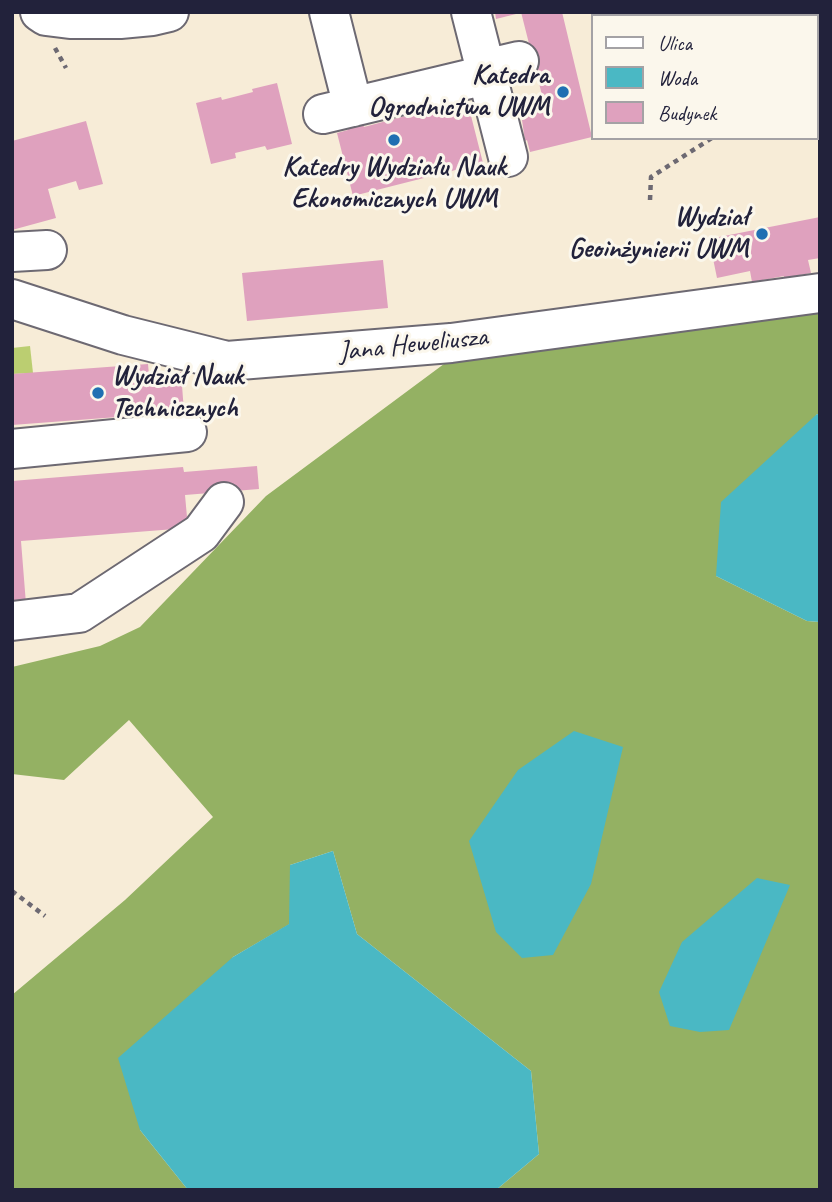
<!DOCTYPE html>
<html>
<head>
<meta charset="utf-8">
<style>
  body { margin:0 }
  #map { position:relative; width:832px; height:1202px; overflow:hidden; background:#f7ecd7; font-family:Caveat,sans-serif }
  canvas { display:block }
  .frame { position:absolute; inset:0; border:14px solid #22223b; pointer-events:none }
  .legend { position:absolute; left:591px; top:14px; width:228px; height:126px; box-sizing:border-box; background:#fbf7ec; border:2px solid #a4a2a5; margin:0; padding:9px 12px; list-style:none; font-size:21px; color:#22223b }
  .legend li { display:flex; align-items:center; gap:14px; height:35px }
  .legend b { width:35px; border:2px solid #a4a2a5 }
</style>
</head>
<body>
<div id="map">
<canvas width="832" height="1202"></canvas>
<div class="frame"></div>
<ul class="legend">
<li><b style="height:9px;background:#fff"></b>Ulica</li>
<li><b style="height:19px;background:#4ab8c4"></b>Woda</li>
<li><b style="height:19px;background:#dfa1be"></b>Budynek</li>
</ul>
</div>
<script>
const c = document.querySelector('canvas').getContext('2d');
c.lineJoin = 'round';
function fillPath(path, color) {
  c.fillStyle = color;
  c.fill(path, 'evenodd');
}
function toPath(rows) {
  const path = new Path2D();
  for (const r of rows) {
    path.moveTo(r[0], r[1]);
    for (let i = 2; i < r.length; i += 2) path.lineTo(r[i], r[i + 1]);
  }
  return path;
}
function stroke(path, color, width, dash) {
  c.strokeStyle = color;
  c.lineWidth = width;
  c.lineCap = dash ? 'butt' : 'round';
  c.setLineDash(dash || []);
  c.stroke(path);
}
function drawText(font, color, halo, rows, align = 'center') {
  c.font = font + ' Caveat,sans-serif';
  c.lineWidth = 6;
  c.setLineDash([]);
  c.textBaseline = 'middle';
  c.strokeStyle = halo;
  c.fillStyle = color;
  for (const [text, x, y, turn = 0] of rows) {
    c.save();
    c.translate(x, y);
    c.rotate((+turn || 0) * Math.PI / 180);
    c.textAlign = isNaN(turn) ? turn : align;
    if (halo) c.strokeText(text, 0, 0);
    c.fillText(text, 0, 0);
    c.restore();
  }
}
const green = toPath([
  [30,346,33,373,12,374,12,348]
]);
const forest = toPath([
  [820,309,820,415,817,414,716,576,807,621,820,622,820,1190,496,1190,539,1154,531,1071,357,934,333,851,290,865,290,924,233,957,140,1130,188,1190,12,1190,12,995,125,900,213,817,129,720,64,780,12,774,12,667,100,646,140,627,266,496,452,358]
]);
const water = toPath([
  [817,414,820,415,820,622,807,621,716,576,721,502],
  [574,731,623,747,591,884,553,955,522,958,496,932,469,841,518,770],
  [333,851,357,934,531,1071,539,1154,496,1190,188,1190,140,1130,118,1058,233,957,289,924,290,865],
  [757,878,790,885,729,1030,700,1032,670,1026,659,992,682,942]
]);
const building = toPath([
  [495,12,520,12,520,13,496,19],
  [521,12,562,12,592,137,530,152,527,140,525,141,521,113,545,107],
  [633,12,722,12,723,16,633,16],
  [277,83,292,144,267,150,265,146,235,153,236,158,211,164,196,103,221,97,222,100,253,92,252,89],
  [454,100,454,103,467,100,483,163,353,196,337,133,348,130,347,127,363,123,364,127,439,107,438,104],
  [86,121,103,184,79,190,76,181,48,189,56,218,12,230,12,141],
  [820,217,820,258,808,260,811,273,784,278,784,276,752,282,750,271,717,278,709,239],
  [383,260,388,308,247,321,242,273],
  [148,364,149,375,181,372,184,412,12,425,12,374],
  [257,466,259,489,185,495,188,528,21,541,26,604,12,605,12,481,183,467,184,472]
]);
const path = toPath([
  [755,16,756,12],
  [55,48,66,68],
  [650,200,651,177,712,138],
  [12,891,45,916]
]);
const minor = toPath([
  [40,12,46,16,70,19,120,19,152,16,169,12],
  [329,12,353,107],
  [471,12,508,157],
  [816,33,820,44],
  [485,69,519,61],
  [323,114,486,75],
  [12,252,47,250],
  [12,299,123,335,227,361,451,343,820,293],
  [12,449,187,432],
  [12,621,79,613,201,533,224,502]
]);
const markers = [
  [563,92,7,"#1f6fb2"],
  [394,140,7,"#1f6fb2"],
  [762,234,7,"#1f6fb2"],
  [98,393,7,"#1f6fb2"]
];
const poiNames = [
  ["Katedra",549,76],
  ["Ogrodnictwa UWM",549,108],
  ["Katedry Wydziału Nauk",394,168,"center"],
  ["Ekonomicznych UWM",394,200,"center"],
  ["Wydział",748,218],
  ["Geoinżynierii UWM",748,250],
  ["Wydział Nauk",112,377,"left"],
  ["Technicznych",112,409,"left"]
];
const streetNames = [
  ["Jana Heweliusza",413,345,-6]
];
fillPath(green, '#bbce71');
fillPath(forest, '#94b163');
fillPath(water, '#4ab8c4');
fillPath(building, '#dfa1be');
stroke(minor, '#6d6972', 42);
stroke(path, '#6d6972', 4.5, [5, 5]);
stroke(minor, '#fff', 38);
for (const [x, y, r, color] of markers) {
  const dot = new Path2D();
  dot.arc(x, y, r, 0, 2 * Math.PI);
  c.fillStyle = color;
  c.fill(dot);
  stroke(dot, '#fbf7ec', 2.5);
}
drawText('bold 28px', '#22223b', '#fbf7ec', poiNames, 'right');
drawText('28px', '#22223b', '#fbf7ec', streetNames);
</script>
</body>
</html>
